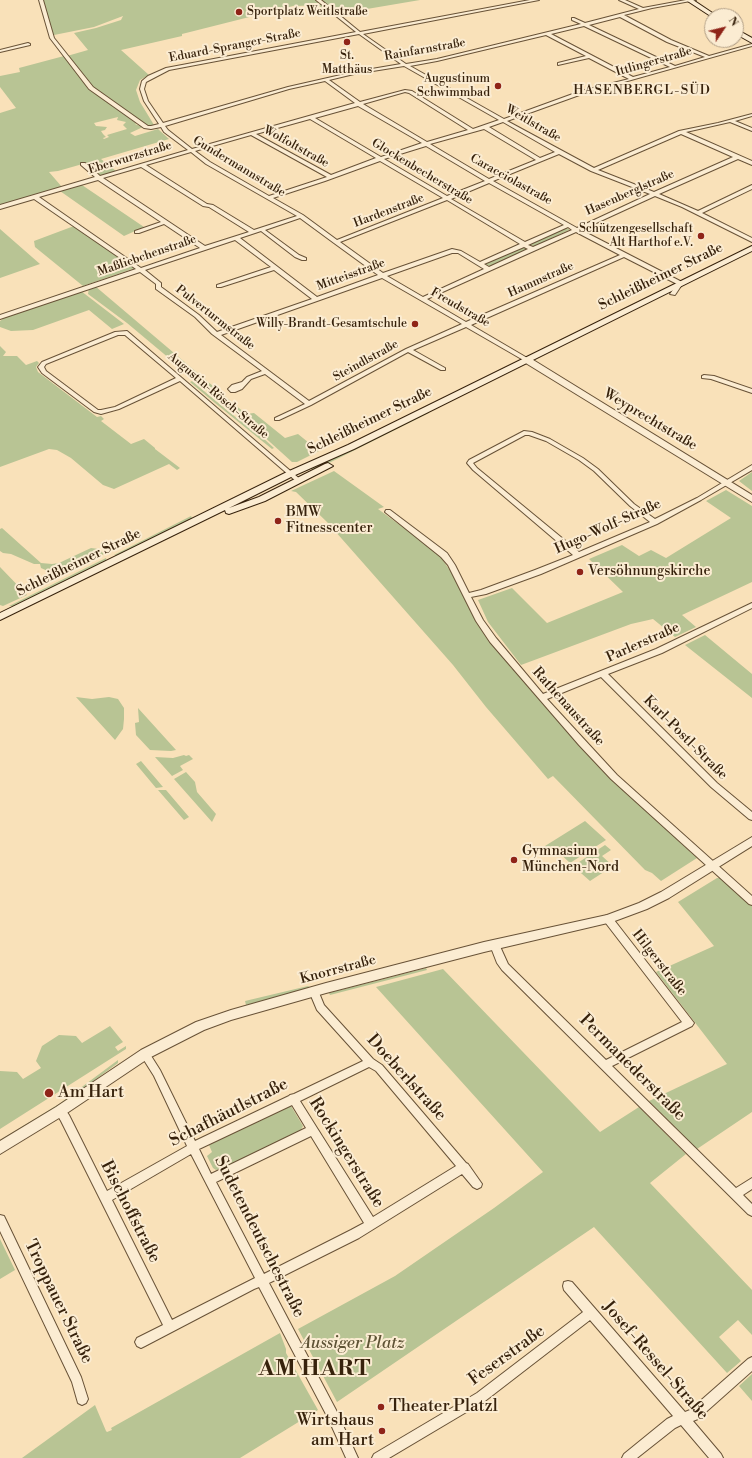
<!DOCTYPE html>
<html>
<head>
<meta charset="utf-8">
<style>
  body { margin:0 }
  #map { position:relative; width:752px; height:1458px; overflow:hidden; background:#f9e1b9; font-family:"Libre Bodoni",serif }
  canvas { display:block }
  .north { position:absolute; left:704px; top:8px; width:40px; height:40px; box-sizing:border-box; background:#fbecd2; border:1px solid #ad9b83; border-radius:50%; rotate:55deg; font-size:11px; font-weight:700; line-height:16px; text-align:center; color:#37220c }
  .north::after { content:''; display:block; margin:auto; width:14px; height:18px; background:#8f2418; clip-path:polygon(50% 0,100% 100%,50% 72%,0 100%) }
</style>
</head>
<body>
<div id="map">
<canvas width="752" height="1458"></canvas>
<div class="north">N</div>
</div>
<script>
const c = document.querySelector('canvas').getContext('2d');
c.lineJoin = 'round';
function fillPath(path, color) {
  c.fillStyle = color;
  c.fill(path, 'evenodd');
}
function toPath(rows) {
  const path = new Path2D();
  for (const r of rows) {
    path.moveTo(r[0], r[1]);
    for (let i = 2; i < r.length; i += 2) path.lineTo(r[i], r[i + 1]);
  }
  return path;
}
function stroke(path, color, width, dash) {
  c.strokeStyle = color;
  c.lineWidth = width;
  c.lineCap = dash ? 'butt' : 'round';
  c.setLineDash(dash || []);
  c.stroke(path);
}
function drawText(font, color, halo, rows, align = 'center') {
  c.font = font + ' "Libre Bodoni",serif';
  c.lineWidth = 4;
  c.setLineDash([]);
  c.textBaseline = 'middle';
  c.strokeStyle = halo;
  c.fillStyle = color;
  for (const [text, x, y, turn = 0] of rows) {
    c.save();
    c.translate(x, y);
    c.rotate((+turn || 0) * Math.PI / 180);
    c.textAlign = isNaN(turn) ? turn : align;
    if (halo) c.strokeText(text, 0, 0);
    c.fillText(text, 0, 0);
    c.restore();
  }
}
const green = toPath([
  [42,0,420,0,355,11,345,10,341,14,332,16,318,5,297,6,297,5,182,34,182,36,121,50,149,75,140,80,136,90,140,102,154,125,148,126,137,123,135,124,143,127,130,133,135,136,158,129,169,139,101,159,116,171,101,176,86,163,58,171,49,172,62,187,0,206,0,113,16,108,0,87,0,76,20,72,19,68,64,56,87,84,90,82,67,56,88,50,74,33,96,28,121,20,123,16,94,27,54,35,51,33],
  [118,117,117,120,126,122,123,125,127,129,107,135,109,137,104,139,103,138,106,137,103,134,99,135,103,134,101,131,105,130,107,127,96,126,94,123],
  [82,185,144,227,124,236,60,191],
  [74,226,135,268,83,286,35,247,34,241],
  [565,228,569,229,569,230,535,246,529,245],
  [0,229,40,264,0,278],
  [525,247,526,250,491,266,485,265,485,263],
  [95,286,246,414,254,413,285,438,298,434,319,451,297,462,292,462,260,433,225,405,127,323,88,294,89,288],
  [81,291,124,324,112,329,89,310,33,330,11,331,0,327,0,321,7,316],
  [0,346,6,352,3,356,17,356,26,365,37,361,39,363,36,367,38,372,97,417,101,416,104,419,101,421,131,444,144,439,155,448,155,449,180,468,177,470,169,464,114,489,103,485,71,458,57,450,49,449,0,467],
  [192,381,229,412,263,438,274,448,272,449,215,403,190,382],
  [427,411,429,413,313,471,310,468],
  [334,471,384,507,378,509,438,553,451,572,478,624,512,669,513,669,581,746,628,794,697,858,661,881,652,873,645,870,553,776,548,779,486,707,453,665,327,522,296,492,291,491],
  [752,472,752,491,739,481],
  [726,490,752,506,752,582,682,615,696,627,675,637,653,619,631,624,521,665,488,622,478,600,512,588,547,623,623,592,589,559,622,545,639,556,651,550,666,558,731,518,706,501],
  [191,516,193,520,120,556,114,555],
  [2,528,41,563,52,564,59,563,91,548,99,549,104,554,59,576,41,568,40,564,34,564,11,554,3,553,0,551,0,529],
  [106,558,107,563,19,606,9,606],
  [0,567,27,595,3,606,0,605],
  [705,635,752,674,752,698,685,645],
  [76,697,92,699,109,697,118,699,124,708,124,719,123,729,115,740],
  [138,708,176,750,171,751,150,750,136,735,135,723,139,722],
  [184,755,186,756,189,755,193,759,180,766,183,770,172,776,155,757,173,758],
  [141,761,163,787,156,788,136,764],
  [186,772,195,782,197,792,216,814,212,822,174,779],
  [158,790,166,790,189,817,184,820],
  [585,821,606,840,570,863,555,849,543,857,537,851],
  [605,845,611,850,602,856,613,866,590,881,573,866],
  [717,878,721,878,752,905,752,1112,697,1149,649,1101,727,1064,656,972,714,946,678,902],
  [426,968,427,970,330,995,329,993],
  [443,969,600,1132,639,1107,686,1154,650,1183,752,1290,752,1335,738,1320,719,1337,741,1361,727,1373,594,1227,337,1402,298,1329,395,1276,494,1208,543,1172,376,987],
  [308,986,311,988,246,1005,245,1001],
  [110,1026,123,1042,115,1047,118,1051,126,1046,126,1049,0,1129,0,1071,17,1072,23,1079,41,1068,36,1061,42,1046,59,1035,76,1036,82,1043],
  [118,1060,118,1063,64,1103,0,1143,0,1140,59,1104],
  [287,1105,291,1106,303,1126,301,1130,221,1171,220,1169,216,1170,213,1168,207,1156,212,1152,209,1145],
  [0,1239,15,1270,0,1279],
  [280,1333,286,1349,286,1353,318,1410,240,1458,22,1458,95,1405,106,1431,107,1432,112,1430,111,1428],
  [752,1374,752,1401,739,1386]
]);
const minor = toPath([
  [39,0,43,0,54,38,93,87,148,126,151,126,159,124,144,101,140,89,142,81,148,76,166,68,182,65,356,32,316,0,321,0,360,32,530,0,539,0,363,34,406,64,437,59,581,24,572,20,572,18,574,18,585,23,639,9,619,0,625,0,643,8,686,0,696,0,652,8,624,15,671,40,709,56,752,44,752,46,585,93,507,121,594,168,679,131,718,123,752,114,752,116,735,121,752,128,752,131,730,122,686,132,752,161,752,165,738,159,659,194,698,211,752,185,752,189,702,213,752,238,752,242,682,207,655,196,581,230,682,282,683,283,675,295,670,294,677,284,624,257,471,325,529,359,529,361,525,361,466,327,413,350,445,368,445,370,441,370,408,352,311,405,279,420,275,420,275,418,305,404,265,374,251,379,242,389,235,392,231,392,228,389,232,385,242,382,247,377,262,371,212,334,195,317,156,289,156,284,140,272,0,319,0,315,136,269,34,199,0,209,0,205,95,177,81,165,81,163,85,163,100,176,188,150,164,132,161,127,151,129,144,128,89,89,50,38,39,0],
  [620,17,667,42,705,57,675,66,589,25,620,17],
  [584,26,670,67,633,77,551,34,584,26],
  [359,34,401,64,354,72,288,87,163,123,148,101,144,89,146,82,169,70,359,34],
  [546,35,586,56,558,63,558,65,589,58,629,79,581,91,504,119,410,66,437,61,546,35],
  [404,66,499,120,473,129,412,91,405,90,360,102,329,80,354,74,404,66],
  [325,81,355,103,192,149,168,130,165,126,289,89,325,81],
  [405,92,409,93,468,130,427,142,363,104,405,92],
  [358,106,422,143,381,157,315,118,358,106],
  [310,119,376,158,331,175,256,134,310,119],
  [503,122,555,152,540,158,489,127,503,122],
  [484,129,536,160,489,179,430,144,484,129],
  [681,134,733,157,654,192,598,170,681,134],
  [251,135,327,177,269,196,210,162,195,151,251,135],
  [426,146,485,181,447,196,384,159,426,146],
  [191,152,206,164,297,216,254,230,213,205,207,204,146,165,191,152],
  [559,154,591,171,650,194,577,228,493,181,559,154],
  [380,161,443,198,337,240,303,215,273,198,325,181,380,161],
  [141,167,203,206,209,207,249,232,205,246,103,178,141,167],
  [98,180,161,222,135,231,135,233,139,233,164,224,200,248,141,268,39,197,98,180],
  [489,183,564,225,525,242,451,199,489,183],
  [447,200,520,244,480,262,461,251,452,249,383,273,340,242,447,200],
  [300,218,334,243,378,275,317,297,240,238,261,231,295,257,302,260,306,260,306,258,299,255,265,230,300,218],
  [568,227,572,230,533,247,528,245,568,227],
  [576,232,620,255,466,322,427,299,576,232],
  [235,240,271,267,217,285,217,287,221,287,274,270,312,299,217,332,199,315,161,287,161,283,145,270,235,240],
  [524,247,528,249,489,267,484,264,524,247],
  [452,253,458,253,484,269,423,297,387,276,452,253],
  [382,278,462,324,406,349,309,401,221,335,382,278],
  [28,43,30,44,30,45,0,52,0,50,28,43],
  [127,331,301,480,301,482,297,482,180,381,119,409,101,414,94,412,42,373,38,367,42,362,115,332,127,331],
  [118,335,125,335,176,378,115,407,101,410,98,410,46,371,44,367,46,364,118,335],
  [704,375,714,376,752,389,752,393,711,379,702,378,702,376,704,375],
  [524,431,532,432,550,439,583,458,598,469,634,504,655,519,697,498,752,465,752,470,701,500,657,524,541,574,486,594,471,597,483,620,496,638,543,694,656,649,752,603,752,608,662,653,608,674,717,783,752,812,752,820,749,819,711,787,601,677,547,699,617,775,752,896,752,905,749,904,611,779,579,745,490,642,476,621,448,565,441,557,385,512,386,510,390,510,447,553,455,565,469,593,481,590,535,570,573,555,473,470,467,463,469,460,524,431],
  [525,435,529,435,546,441,579,460,594,471,630,506,650,522,579,552,477,468,473,463,525,435],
  [608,915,611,916,694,1023,692,1026,612,1066,736,1188,752,1178,752,1189,743,1195,752,1204,752,1216,748,1214,502,970,497,963,490,945,492,942,495,941,498,942,508,964,606,1060,682,1022,605,922,604,919,605,916,608,915],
  [314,987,317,988,324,1005,373,1059,382,1065,466,1163,468,1164,482,1184,481,1187,477,1189,473,1187,462,1174,359,1238,269,1283,336,1410,358,1458,346,1458,328,1418,259,1287,254,1289,145,1346,141,1348,137,1346,135,1342,137,1338,163,1325,61,1121,55,1111,56,1108,60,1107,64,1108,69,1115,107,1191,187,1146,154,1076,142,1057,140,1054,142,1051,145,1050,148,1051,160,1070,195,1141,289,1096,290,1095,294,1094,363,1061,317,1010,309,991,311,988,314,987],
  [369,1067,376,1071,456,1166,373,1217,300,1101,369,1067],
  [292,1105,306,1128,211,1174,199,1149,292,1105],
  [311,1136,364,1223,351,1230,264,1274,216,1182,311,1136],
  [191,1154,255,1278,172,1320,112,1200,191,1154],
  [0,1215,4,1216,81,1377,88,1399,86,1403,82,1405,78,1403,72,1382,0,1231,0,1215],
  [568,1281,572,1282,685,1412,690,1410,748,1359,752,1357,752,1371,698,1419,693,1421,721,1454,723,1458,709,1458,681,1425,675,1428,637,1458,622,1458,624,1454,667,1419,673,1416,590,1320,485,1401,389,1458,372,1458,374,1454,477,1393,583,1312,564,1290,563,1286,564,1282,568,1281]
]);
const tertiary = toPath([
  [524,358,530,358,752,495,752,502,524,362,524,358],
  [752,837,752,846,669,898,647,909,612,922,484,952,326,993,231,1020,204,1030,149,1058,64,1115,0,1154,0,1141,56,1107,141,1050,196,1022,231,1010,326,983,484,942,607,915,639,903,661,892,752,837]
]);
const secondary = toPath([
  [686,0,693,0,717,16,712,16,712,17,686,0],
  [736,29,752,38,752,43,736,34,736,29],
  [752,246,752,251,354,449,293,476,229,508,259,497,325,464,328,463,333,466,265,501,229,514,226,513,225,510,0,620,0,613,287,472,348,445,752,246]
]);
const markers = [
  [239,12,4,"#8f2418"],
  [347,42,4,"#8f2418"],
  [498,86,4,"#8f2418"],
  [701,236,4,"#8f2418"],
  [415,324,4,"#8f2418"],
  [278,521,4,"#8f2418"],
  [580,572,4,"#8f2418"],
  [514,860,4,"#8f2418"],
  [49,1093,5,"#8f2418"],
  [381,1407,4,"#8f2418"],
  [382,1431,4,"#8f2418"]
];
const farPoinames = [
  ["Sportplatz Weitlstraße",247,12,"left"],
  ["St.",347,56,"center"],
  ["Matthäus",347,70,"center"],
  ["Augustinum",490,79],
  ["Schwimmbad",490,93],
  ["Schützengesellschaft",693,229],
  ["Alt Harthof e.V.",693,243],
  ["Willy-Brandt-Gesamtschule",407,324]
];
const farStreetnames = [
  ["Eduard-Spranger-Straße",235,46,-11],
  ["Rainfarnstraße",425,50,-10],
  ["Ittlingerstraße",654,62,-16],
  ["Weitlstraße",533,124,30],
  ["Wolfoltstraße",296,147,29],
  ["Eberwurzstraße",130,158,-17],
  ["Gundermannstraße",239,167,31],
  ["Glockenbecherstraße",422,172,31],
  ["Caracciolastraße",511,180,29],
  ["Hasenberglstraße",630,193,-24],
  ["Hardenstraße",389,211,-21],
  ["Maßliebchenstraße",147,256,-19],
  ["Mitteisstraße",351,275,-20],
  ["Hammstraße",541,280,-24],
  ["Freudstraße",460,308,30],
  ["Pulverturmstraße",215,318,38],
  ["Steindlstraße",366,361,-29],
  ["Augustin-Rösch-Straße",218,396,40]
];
const farNeighbourhoodnames = [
  ["HASENBERGL-SÜD",642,91]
];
const streetNames = [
  ["Schleißheimer Straße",661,277,-26],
  ["Weyprechtstraße",650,420,31],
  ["Schleißheimer Straße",370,421,-26],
  ["Hugo-Wolf-Straße",608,527,-24],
  ["Schleißheimer Straße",79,563,-26],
  ["Parlerstraße",643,643,-24],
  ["Rathenaustraße",568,707,48],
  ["Karl-Postl-Straße",685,738,45],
  ["Hilgerstraße",659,963,52],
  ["Knorrstraße",338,970,-15]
];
const poiNames = [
  ["BMW",286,513],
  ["Fitnesscenter",286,529],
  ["Versöhnungskirche",588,572],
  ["Gymnasium",522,852],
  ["München-Nord",522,868]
];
const nearStreetnames = [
  ["Permanederstraße",632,1068,45],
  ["Doeberlstraße",406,1078,48],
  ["Schafhäutlstraße",229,1113,-27],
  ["Rockingerstraße",346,1153,58],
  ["Bischoffstraße",130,1212,63],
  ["Sudetendeutschestraße",259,1237,63],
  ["Troppauer Straße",58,1302,64],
  ["Feserstraße",507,1356,-36],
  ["Josef-Ressel-Straße",655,1361,49]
];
const nearPoinames = [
  ["Am Hart",58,1093],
  ["Theater Platzl",389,1407],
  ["Wirtshaus",374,1421,"right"],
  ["am Hart",374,1441,"right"]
];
const nearParknames = [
  ["Aussiger Platz",353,1344]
];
const nearDistrictnames = [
  ["AM HART",315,1370]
];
fillPath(green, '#b8c494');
stroke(minor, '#685237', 2);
stroke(tertiary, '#685237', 2);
stroke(secondary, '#37220c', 2);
fillPath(minor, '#fbecd2');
fillPath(tertiary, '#fbecd2');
fillPath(secondary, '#fbecd2');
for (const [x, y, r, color] of markers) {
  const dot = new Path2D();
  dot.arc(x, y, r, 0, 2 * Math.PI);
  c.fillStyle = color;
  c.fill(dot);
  stroke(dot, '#fbecd2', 1.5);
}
drawText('12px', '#37220c', '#fbecd2', farPoinames, 'right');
drawText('12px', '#37220c', '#fbecd2', farStreetnames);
c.letterSpacing = '1px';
drawText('13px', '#37220c', '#fbecd2', farNeighbourhoodnames);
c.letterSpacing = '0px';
drawText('14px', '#37220c', '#fbecd2', streetNames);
drawText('14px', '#37220c', '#fbecd2', poiNames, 'left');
drawText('17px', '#37220c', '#fbecd2', nearStreetnames);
drawText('17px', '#37220c', '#fbecd2', nearPoinames, 'left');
drawText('italic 17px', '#5e5335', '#fbecd2', nearParknames);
c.letterSpacing = '1px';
drawText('bold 22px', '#37220c', '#fbecd2', nearDistrictnames);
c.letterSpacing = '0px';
</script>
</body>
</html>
